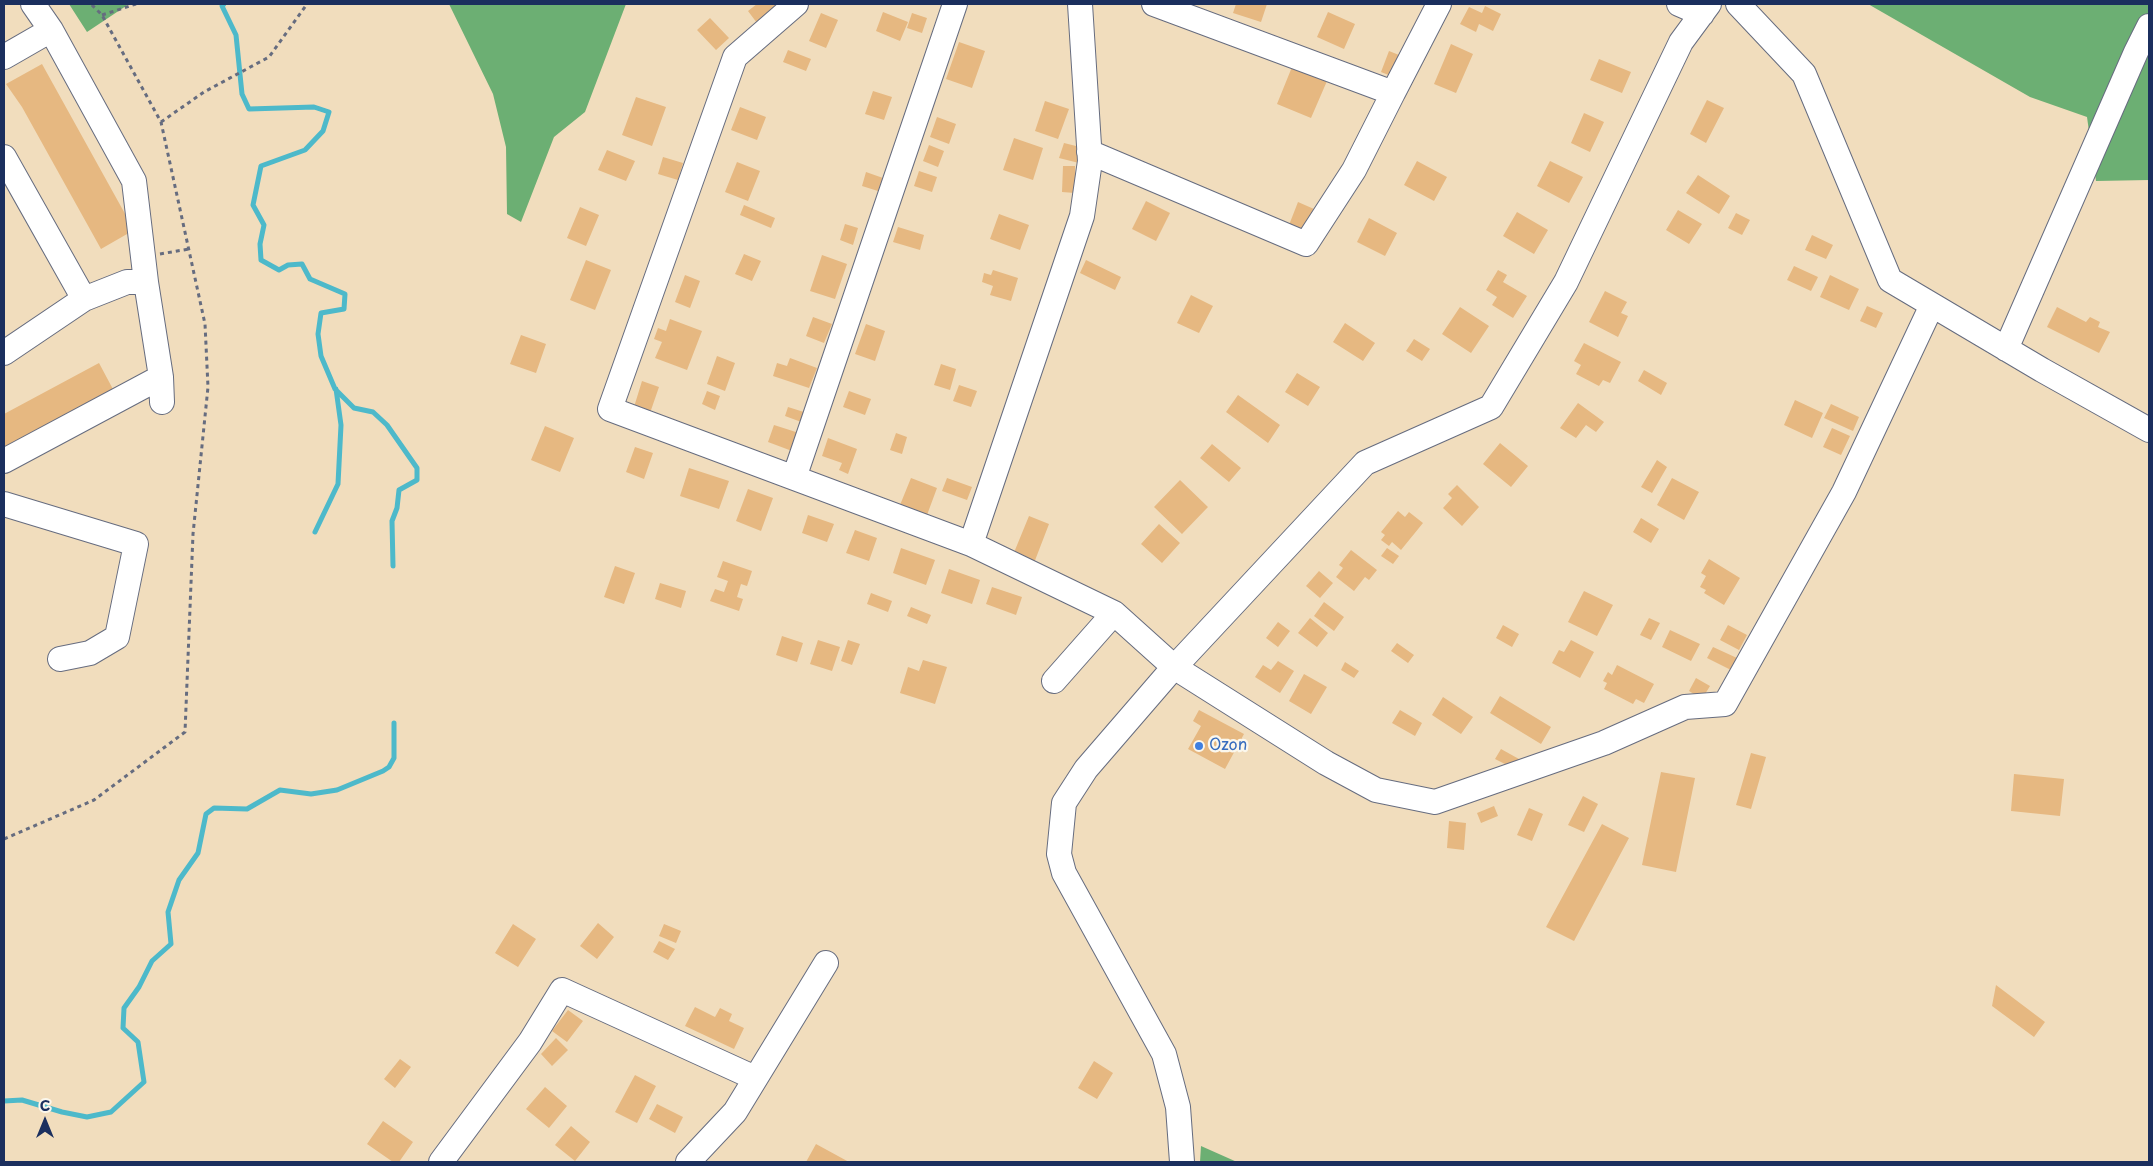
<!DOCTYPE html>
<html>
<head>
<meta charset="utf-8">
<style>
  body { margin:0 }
  #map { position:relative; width:2153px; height:1166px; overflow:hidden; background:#f1ddbd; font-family:"Playpen Sans",sans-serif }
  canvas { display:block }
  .frame { position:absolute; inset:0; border:5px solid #1b2f5e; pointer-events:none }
  .north { position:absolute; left:20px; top:1096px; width:50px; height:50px; -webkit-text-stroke:4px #fbf7ec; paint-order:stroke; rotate:0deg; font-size:14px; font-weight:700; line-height:20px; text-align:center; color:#1b2f5e }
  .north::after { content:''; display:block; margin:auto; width:18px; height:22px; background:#1b2f5e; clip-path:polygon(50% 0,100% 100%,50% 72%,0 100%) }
</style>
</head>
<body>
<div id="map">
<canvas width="2153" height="1166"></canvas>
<div class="frame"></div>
<div class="north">С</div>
</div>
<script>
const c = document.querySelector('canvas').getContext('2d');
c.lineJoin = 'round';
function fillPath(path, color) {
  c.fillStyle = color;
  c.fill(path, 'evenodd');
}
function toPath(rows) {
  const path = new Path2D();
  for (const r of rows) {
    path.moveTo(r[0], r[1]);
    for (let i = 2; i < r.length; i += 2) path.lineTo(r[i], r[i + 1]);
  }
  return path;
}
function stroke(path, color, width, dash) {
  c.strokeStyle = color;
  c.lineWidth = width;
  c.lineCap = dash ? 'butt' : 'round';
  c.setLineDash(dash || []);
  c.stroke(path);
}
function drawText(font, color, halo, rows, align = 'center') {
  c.font = font + ' "Playpen Sans",sans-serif';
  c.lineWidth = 4.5;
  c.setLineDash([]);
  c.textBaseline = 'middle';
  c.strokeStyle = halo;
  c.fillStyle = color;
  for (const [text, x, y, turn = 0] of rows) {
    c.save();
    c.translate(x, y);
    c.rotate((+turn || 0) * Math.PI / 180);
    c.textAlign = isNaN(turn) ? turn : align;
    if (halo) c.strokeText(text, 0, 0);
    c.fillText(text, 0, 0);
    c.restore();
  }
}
const forest = toPath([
  [69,4,129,4,87,32],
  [449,4,626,4,585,112,554,137,521,222,507,214,506,147,493,94],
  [1868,4,2149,4,2149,180,2096,181,2087,117,2030,97],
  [1201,1146,1237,1162,1200,1162]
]);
const stream = toPath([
  [224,4,222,6,236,35,242,94,249,109,314,107,329,112,323,131,305,150,261,166,253,205,264,225,260,244,261,260,279,270,288,265,302,264,310,279,345,294,344,309,321,313,318,334,321,356,335,389,354,408,373,412,387,425,417,468,417,480,399,490,397,508,392,521,393,566],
  [315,532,338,484,341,425,336,389],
  [4,1101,22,1100,62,1112,87,1117,111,1112,144,1082,138,1042,123,1028,124,1008,139,987,152,961,171,944,168,912,179,880,198,853,206,814,214,808,247,809,280,790,311,794,337,790,383,771,389,767,394,758,394,723]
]);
const building = toPath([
  [757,4,781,4,757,23,748,11],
  [1236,4,1267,4,1261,22,1233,13],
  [1485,6,1501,14,1493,31,1479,24,1476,32,1460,24,1469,7,1482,13],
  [883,12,908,22,900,41,876,31],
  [1328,12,1355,24,1344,49,1317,37],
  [821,13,838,20,826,48,809,41],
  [912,13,927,18,922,33,907,28],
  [710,18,729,38,716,50,697,30],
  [959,42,985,51,972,88,946,79],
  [1451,44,1473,54,1456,93,1434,84],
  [788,50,811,59,806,71,783,62],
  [1389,51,1404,57,1396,78,1381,72],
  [1599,59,1631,72,1622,93,1590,80],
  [42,64,134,230,101,249,22,107,6,84],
  [1292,67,1327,81,1311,118,1277,104],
  [873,91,892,97,884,120,865,114],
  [636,97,666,107,652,146,622,135],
  [1707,100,1724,108,1706,143,1690,134],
  [1045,101,1069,109,1058,139,1035,131],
  [740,107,766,117,757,140,731,130],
  [1584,113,1604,122,1590,152,1571,143],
  [937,117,956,124,949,144,930,137],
  [1014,138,1043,148,1033,180,1003,170],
  [1064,143,1088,149,1083,164,1059,158],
  [929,145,944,151,938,167,923,161],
  [607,150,635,161,626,181,598,170],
  [663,157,683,163,678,180,658,174],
  [1417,161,1447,177,1434,201,1404,185],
  [1550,161,1583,177,1569,203,1537,186],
  [737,162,760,171,748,201,725,192],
  [1063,166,1075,166,1075,193,1062,192],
  [919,171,937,177,932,192,914,186],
  [866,172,883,178,878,191,862,186],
  [1698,175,1730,196,1719,214,1686,193],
  [1146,201,1170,213,1156,241,1132,229],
  [1298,202,1314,209,1305,232,1289,225],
  [744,205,775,218,771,228,740,215],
  [580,207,599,215,586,246,567,238],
  [1678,210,1702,224,1689,244,1666,230],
  [1517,212,1548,230,1534,254,1503,236],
  [1736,213,1750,220,1742,235,1728,228],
  [999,214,1029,225,1020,250,990,239],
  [1369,218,1397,233,1385,256,1357,242],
  [845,224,858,228,853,245,840,240],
  [898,227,924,235,920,250,893,242],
  [1812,235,1833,245,1826,259,1805,250],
  [744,254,761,261,752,281,735,274],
  [822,255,847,264,835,299,810,291],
  [586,260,611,270,595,310,570,300],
  [1086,260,1121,277,1115,290,1080,273],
  [1794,266,1818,277,1811,291,1787,280],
  [993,270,1018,278,1011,301,990,295,993,286,982,282,984,273,991,275],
  [1498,270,1507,275,1503,282,1527,296,1513,318,1492,305,1497,297,1486,290],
  [685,275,700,281,690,308,675,302],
  [1830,275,1859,289,1849,310,1820,297],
  [1605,291,1627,302,1621,313,1628,316,1618,337,1589,322],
  [1191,295,1213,306,1199,333,1177,323],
  [1867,306,1883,313,1876,328,1860,321],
  [1460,307,1489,326,1471,353,1442,334],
  [2057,307,2086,322,2090,317,2100,322,2098,327,2110,332,2099,353,2047,327],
  [813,317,832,324,824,343,806,336],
  [670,319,702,331,687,370,655,358,662,342,654,339,658,328,666,331],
  [1345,323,1375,343,1363,361,1333,342],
  [866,324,885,331,875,361,855,354],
  [521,335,546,344,536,373,510,364],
  [1414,339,1430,349,1422,361,1406,351],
  [1584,343,1621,362,1610,383,1603,380,1599,386,1576,374,1581,365,1574,361],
  [717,356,735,363,725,391,707,384],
  [790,358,817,368,809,388,773,376,777,363,787,366],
  [99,363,115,393,4,453,4,414],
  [941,364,956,369,950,390,934,385],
  [1644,370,1667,383,1661,395,1638,381],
  [1297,373,1320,387,1308,406,1285,392],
  [642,381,659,387,650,413,634,407],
  [959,385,977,391,971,407,953,401],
  [707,391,720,396,715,410,702,404],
  [849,391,871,399,865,415,843,407],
  [1238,395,1280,425,1268,443,1226,412],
  [1795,400,1823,413,1812,438,1784,425],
  [1578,403,1604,422,1596,432,1586,425,1576,438,1560,428],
  [1831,404,1859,417,1853,431,1824,418],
  [788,407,807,413,804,423,785,416],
  [774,425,799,433,792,451,768,442],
  [545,426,574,438,560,472,531,460],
  [1832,428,1850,436,1841,455,1823,447],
  [896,433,907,437,902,454,890,450],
  [828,438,857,449,848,474,839,470,842,463,822,456],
  [1500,443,1528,466,1511,487,1483,464],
  [1212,444,1241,468,1229,482,1200,458],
  [635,447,653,453,644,479,626,472],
  [1657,460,1667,467,1652,493,1641,487],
  [689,468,729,481,719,509,680,496],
  [911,478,937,488,927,515,900,505],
  [947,478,972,487,967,500,942,491],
  [1672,478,1699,492,1684,520,1657,505],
  [1180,480,1208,507,1182,534,1154,507],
  [1457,485,1479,507,1462,526,1443,508,1452,498,1448,494],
  [748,489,773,498,761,531,736,521],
  [1398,511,1405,517,1409,512,1423,523,1401,550,1392,542,1389,546,1381,540,1385,535,1381,532],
  [808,515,834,524,827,542,802,533],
  [1029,516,1049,524,1034,563,1013,555],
  [1641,518,1659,529,1651,543,1633,532],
  [1159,524,1180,543,1162,563,1141,544],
  [855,530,877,538,869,561,846,553],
  [901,548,935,560,926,585,893,573],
  [1387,548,1399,556,1393,564,1381,556],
  [1351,550,1377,570,1369,580,1365,577,1354,591,1336,577,1343,568,1339,565],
  [1709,559,1740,578,1724,605,1704,593,1706,590,1700,587,1706,576,1701,573],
  [723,561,752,571,747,586,741,584,737,597,743,599,739,611,710,601,715,589,724,592,728,581,717,577],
  [615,566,635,573,624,604,604,597],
  [949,569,980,580,972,604,941,593],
  [1319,571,1333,583,1320,598,1306,586],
  [660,583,686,591,681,608,655,599],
  [992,587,1022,597,1016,615,986,604],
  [1584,591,1613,605,1597,636,1568,622],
  [871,593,892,601,888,612,867,604],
  [1324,602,1344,617,1334,631,1314,616],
  [911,607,931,615,927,624,907,616],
  [1310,618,1328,633,1317,647,1298,633],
  [1649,618,1660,623,1651,640,1640,635],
  [1278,622,1290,631,1278,647,1266,638],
  [1503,625,1519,634,1512,647,1496,638],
  [1728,625,1747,635,1739,650,1720,640],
  [1670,630,1700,644,1691,661,1662,647],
  [782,636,803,643,797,662,776,655],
  [818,640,840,647,832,671,810,664],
  [848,640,860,644,852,665,841,661],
  [1571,640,1594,652,1580,678,1552,663,1559,650,1564,652],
  [1397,643,1414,655,1408,663,1391,651],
  [1713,647,1737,658,1731,670,1707,658],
  [923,660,947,667,935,704,900,693,908,667,919,671],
  [1278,661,1294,671,1280,693,1255,677,1263,665,1271,670],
  [1345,662,1359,671,1354,678,1341,670],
  [1617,665,1654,684,1644,703,1636,699,1633,704,1604,689,1607,683,1603,681,1608,672,1612,675],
  [1304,674,1327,687,1311,714,1289,701],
  [1696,678,1710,686,1702,699,1689,691],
  [1500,696,1551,727,1541,744,1490,713],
  [1443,697,1473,717,1461,734,1432,715],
  [1199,710,1244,734,1225,769,1188,749,1201,726,1193,721],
  [1400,710,1422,723,1415,736,1392,723],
  [1501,749,1519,759,1513,768,1495,759],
  [1751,753,1766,757,1751,809,1736,805],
  [1661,772,1695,778,1676,872,1642,865],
  [2014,774,2064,779,2060,816,2011,811],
  [1583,796,1598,804,1584,832,1568,825],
  [1494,806,1498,816,1481,823,1477,813],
  [1529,808,1543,814,1532,841,1517,835],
  [1449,821,1466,823,1464,850,1447,848],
  [1602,824,1629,838,1574,941,1546,927],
  [598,923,614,937,597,959,580,946],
  [513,924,536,939,518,967,495,953],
  [664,924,681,931,676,943,659,936],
  [659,941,675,949,668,960,653,952],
  [1996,985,2045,1022,2034,1037,1992,1006],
  [695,1007,715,1017,720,1008,732,1014,729,1021,744,1028,734,1049,685,1026],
  [568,1010,583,1021,567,1042,552,1031],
  [556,1038,568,1050,552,1066,541,1054],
  [400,1059,411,1067,395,1088,384,1079],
  [1094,1061,1113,1073,1097,1099,1078,1088],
  [635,1075,656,1086,637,1123,615,1112],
  [545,1087,567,1106,549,1128,526,1109],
  [657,1104,683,1117,675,1133,649,1119],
  [383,1121,413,1142,399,1162,393,1162,367,1144],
  [571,1126,590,1142,575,1161,555,1145],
  [816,1144,849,1162,806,1162]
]);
const path = toPath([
  [102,15,136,4],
  [161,122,204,92,269,57,307,4],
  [160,254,189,249],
  [4,839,94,800,185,732,193,534,208,387,205,324,161,122,102,15,91,4]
]);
const minor = toPath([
  [33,4,51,30,134,181,146,282],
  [796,4,735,57,610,409,971,544,1114,613,1174,667,1326,763,1376,790,1435,802,1604,743,1685,707,1725,704,1844,492,1932,305],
  [1154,4,1393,93,1439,4],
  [1679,4,1702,14],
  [1738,4,1804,74,1890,280,2042,370,2149,430],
  [4,57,51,30],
  [1089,152,1306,244,1354,170,1393,93],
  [4,157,84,299],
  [2006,349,2136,52,2149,26],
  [4,353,84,299,127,282,146,282,161,377,162,402],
  [4,461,161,377],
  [794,478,955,4],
  [4,504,136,544,117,637,90,653,60,659],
  [971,544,1082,216,1090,161,1080,4],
  [1054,681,1114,613],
  [441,1162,530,1042,562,990,755,1078],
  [688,1162,735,1112,826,963],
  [1182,1162,1178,1107,1164,1054,1064,873,1059,854,1064,803,1086,769,1168,674,1365,463,1491,407,1566,282,1681,42,1709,4]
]);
const markers = [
  [1199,746,5,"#3f7fe0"]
];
const shopNames = [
  ["Ozon",1209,746]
];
fillPath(forest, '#6caf73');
stroke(stream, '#4db9ca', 5);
fillPath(building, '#e6b881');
stroke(minor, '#666c7f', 26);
stroke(path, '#666c7f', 3, [4, 4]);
stroke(minor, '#fff', 24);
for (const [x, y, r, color] of markers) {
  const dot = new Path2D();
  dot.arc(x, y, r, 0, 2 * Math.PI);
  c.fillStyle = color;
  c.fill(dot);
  stroke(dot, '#fbf7ec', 2);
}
drawText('16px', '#366cbe', '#fbf7ec', shopNames, 'left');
</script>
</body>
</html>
